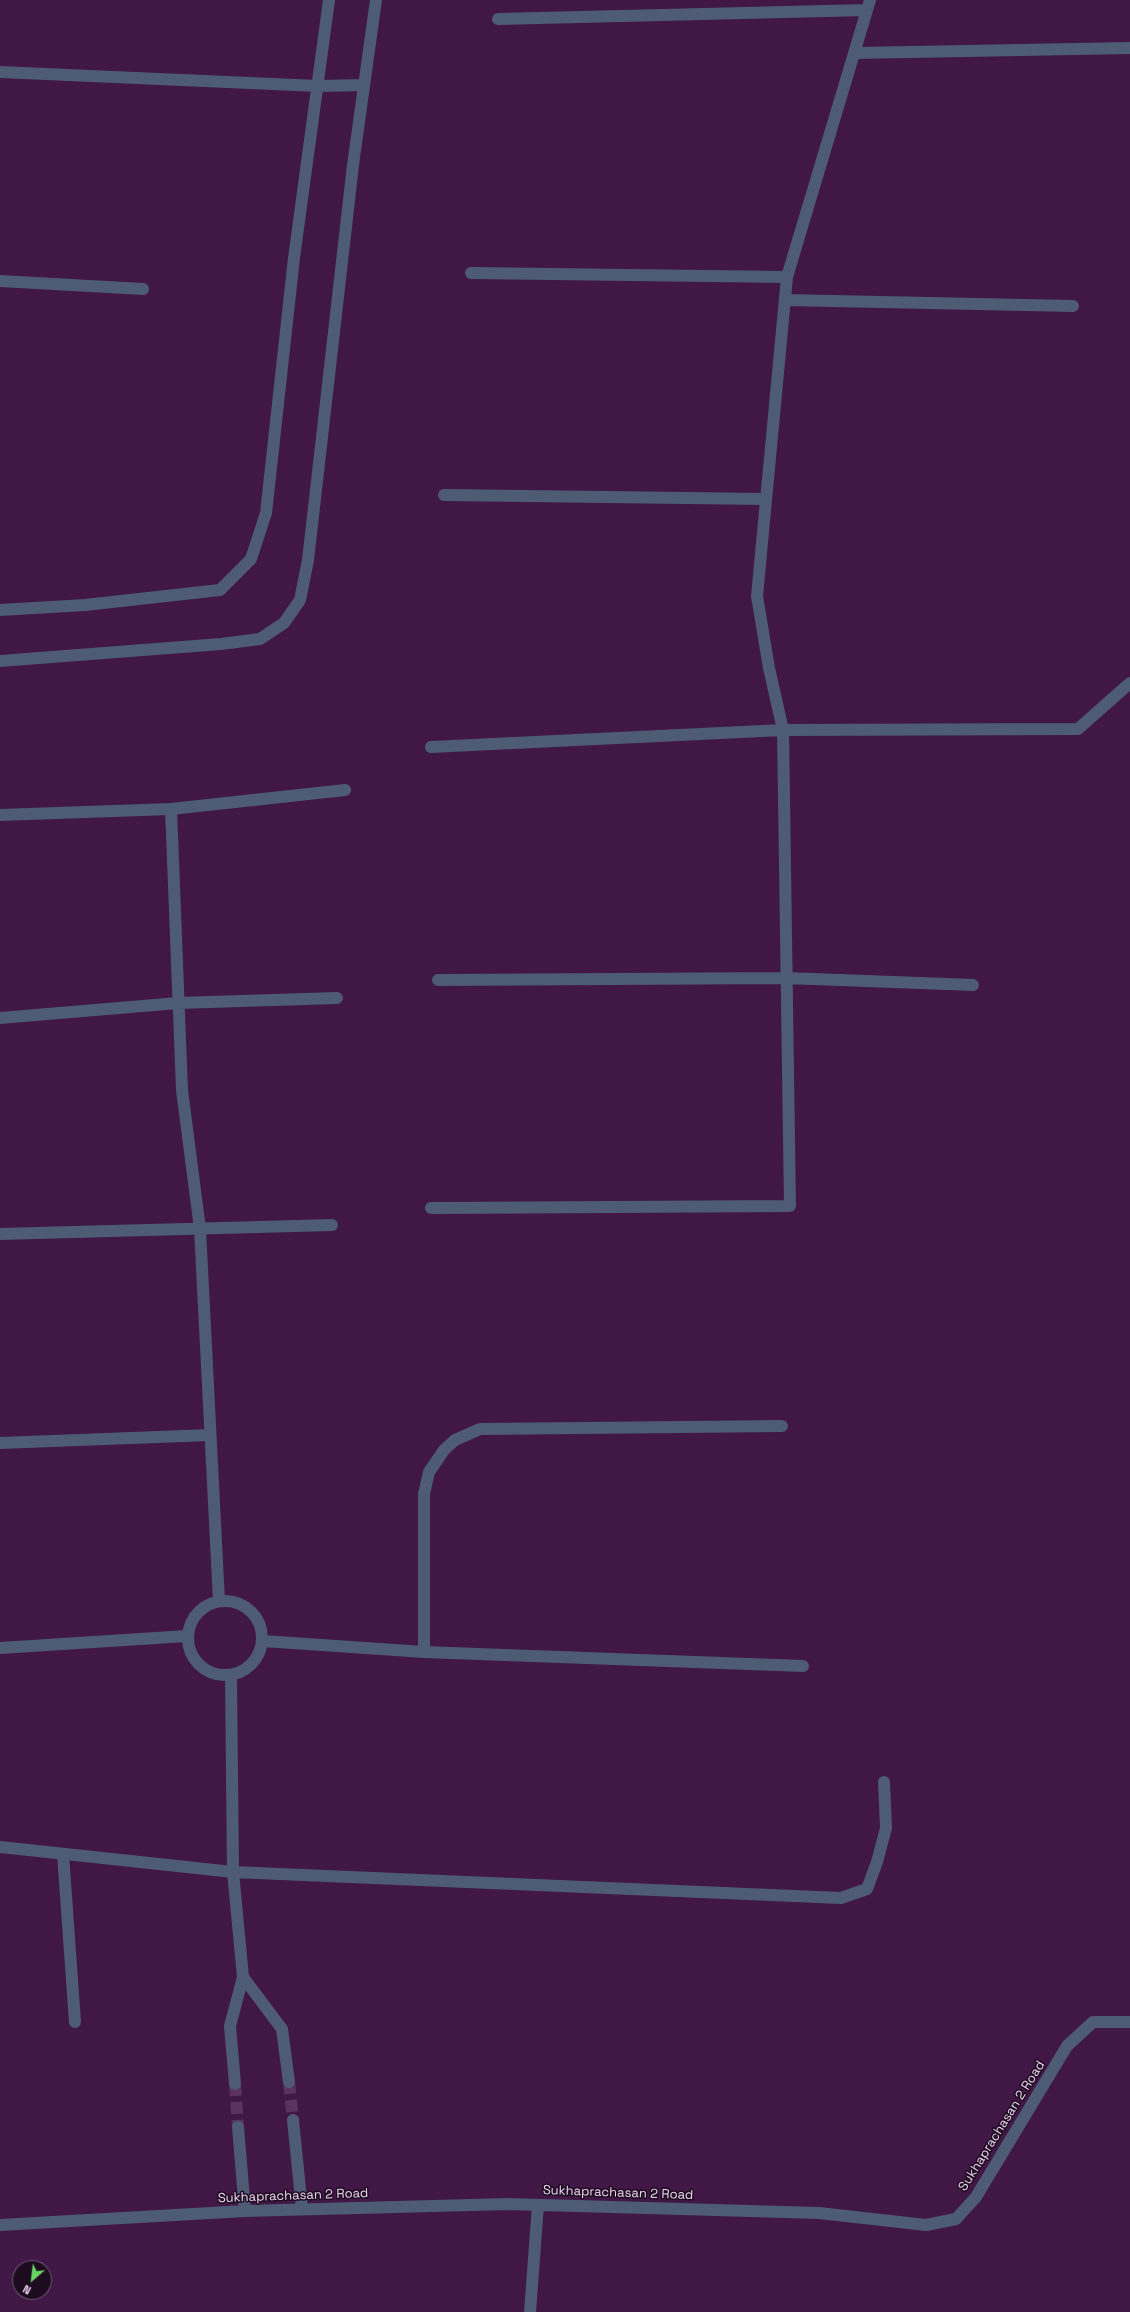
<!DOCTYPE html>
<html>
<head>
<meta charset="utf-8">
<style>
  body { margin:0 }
  #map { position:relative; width:1130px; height:2312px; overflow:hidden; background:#401745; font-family:"Space Grotesk",sans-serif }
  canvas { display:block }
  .north { position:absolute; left:12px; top:2260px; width:40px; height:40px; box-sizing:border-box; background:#1d0c1f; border:1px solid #715d73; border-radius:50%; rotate:208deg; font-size:11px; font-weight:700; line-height:16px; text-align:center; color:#efd6f2 }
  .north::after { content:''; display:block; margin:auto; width:14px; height:18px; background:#69d464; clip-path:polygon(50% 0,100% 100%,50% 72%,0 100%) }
</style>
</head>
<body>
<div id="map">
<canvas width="1130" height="2312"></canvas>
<div class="north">N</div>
</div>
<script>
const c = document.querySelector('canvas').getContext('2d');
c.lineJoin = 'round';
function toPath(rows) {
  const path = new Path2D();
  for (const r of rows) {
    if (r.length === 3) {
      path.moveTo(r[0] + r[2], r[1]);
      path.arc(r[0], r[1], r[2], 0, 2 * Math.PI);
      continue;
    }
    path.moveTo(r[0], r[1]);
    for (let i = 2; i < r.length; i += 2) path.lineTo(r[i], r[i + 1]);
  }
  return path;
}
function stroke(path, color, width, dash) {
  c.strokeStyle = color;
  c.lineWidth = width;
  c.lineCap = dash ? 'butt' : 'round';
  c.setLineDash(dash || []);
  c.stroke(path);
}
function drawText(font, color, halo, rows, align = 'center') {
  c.font = font + ' "Space Grotesk",sans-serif';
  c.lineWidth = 3;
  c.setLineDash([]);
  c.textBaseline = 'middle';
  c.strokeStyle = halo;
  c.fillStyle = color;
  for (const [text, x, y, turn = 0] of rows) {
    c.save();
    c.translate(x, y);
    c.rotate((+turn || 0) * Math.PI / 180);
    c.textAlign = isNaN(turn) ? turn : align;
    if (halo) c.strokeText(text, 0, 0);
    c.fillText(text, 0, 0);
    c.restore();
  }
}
const minorTunnel = toPath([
  [289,2082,293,2120],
  [235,2084,238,2127]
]);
const minor = toPath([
  [498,19,867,10],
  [855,53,1130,48],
  [0,72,318,86,364,85],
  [471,273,787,277],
  [0,281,143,289],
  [785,300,1073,306],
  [444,495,766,499],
  [0,610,85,605,220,590,251,559,266,513,294,258,329,0],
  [0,661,221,644,260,639,284,623,300,600,308,560,353,165,376,0],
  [431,747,783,730,1078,729,1130,683],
  [171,809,182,1090,200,1229,219,1601],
  [0,815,171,809,345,790],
  [438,980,786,978,973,985],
  [0,1018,178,1003,337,998],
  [431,1208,790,1206,783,730,769,668,757,596,787,277,870,0],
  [0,1234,332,1225],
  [0,1443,210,1435],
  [225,1638,37],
  [263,1641,424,1652,803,1666],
  [0,1648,187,1636],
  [424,1652,424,1494,429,1472,444,1450,455,1440,480,1429,782,1426],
  [231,1676,233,1872,243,1977],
  [0,1847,233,1872,841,1898,867,1889,877,1862,886,1828,884,1782],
  [63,1854,75,2022],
  [235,2084,230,2026,243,1977,282,2029,289,2082],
  [293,2120,302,2209],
  [238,2127,245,2211],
  [0,2225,245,2211,508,2204,819,2213,926,2225,956,2219,976,2197,1067,2046,1093,2022,1130,2022],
  [530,2312,538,2205]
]);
const streetNames = [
  ["Sukhaprachasan 2 Road",1002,2126,-58],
  ["Sukhaprachasan 2 Road",618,2193,2],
  ["Sukhaprachasan 2 Road",293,2196,-2]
];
stroke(minorTunnel, '#5a345f', 12, [12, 6]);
stroke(minor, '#4d5b75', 12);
drawText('13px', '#efd6f2', '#1d0c1f', streetNames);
</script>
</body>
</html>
